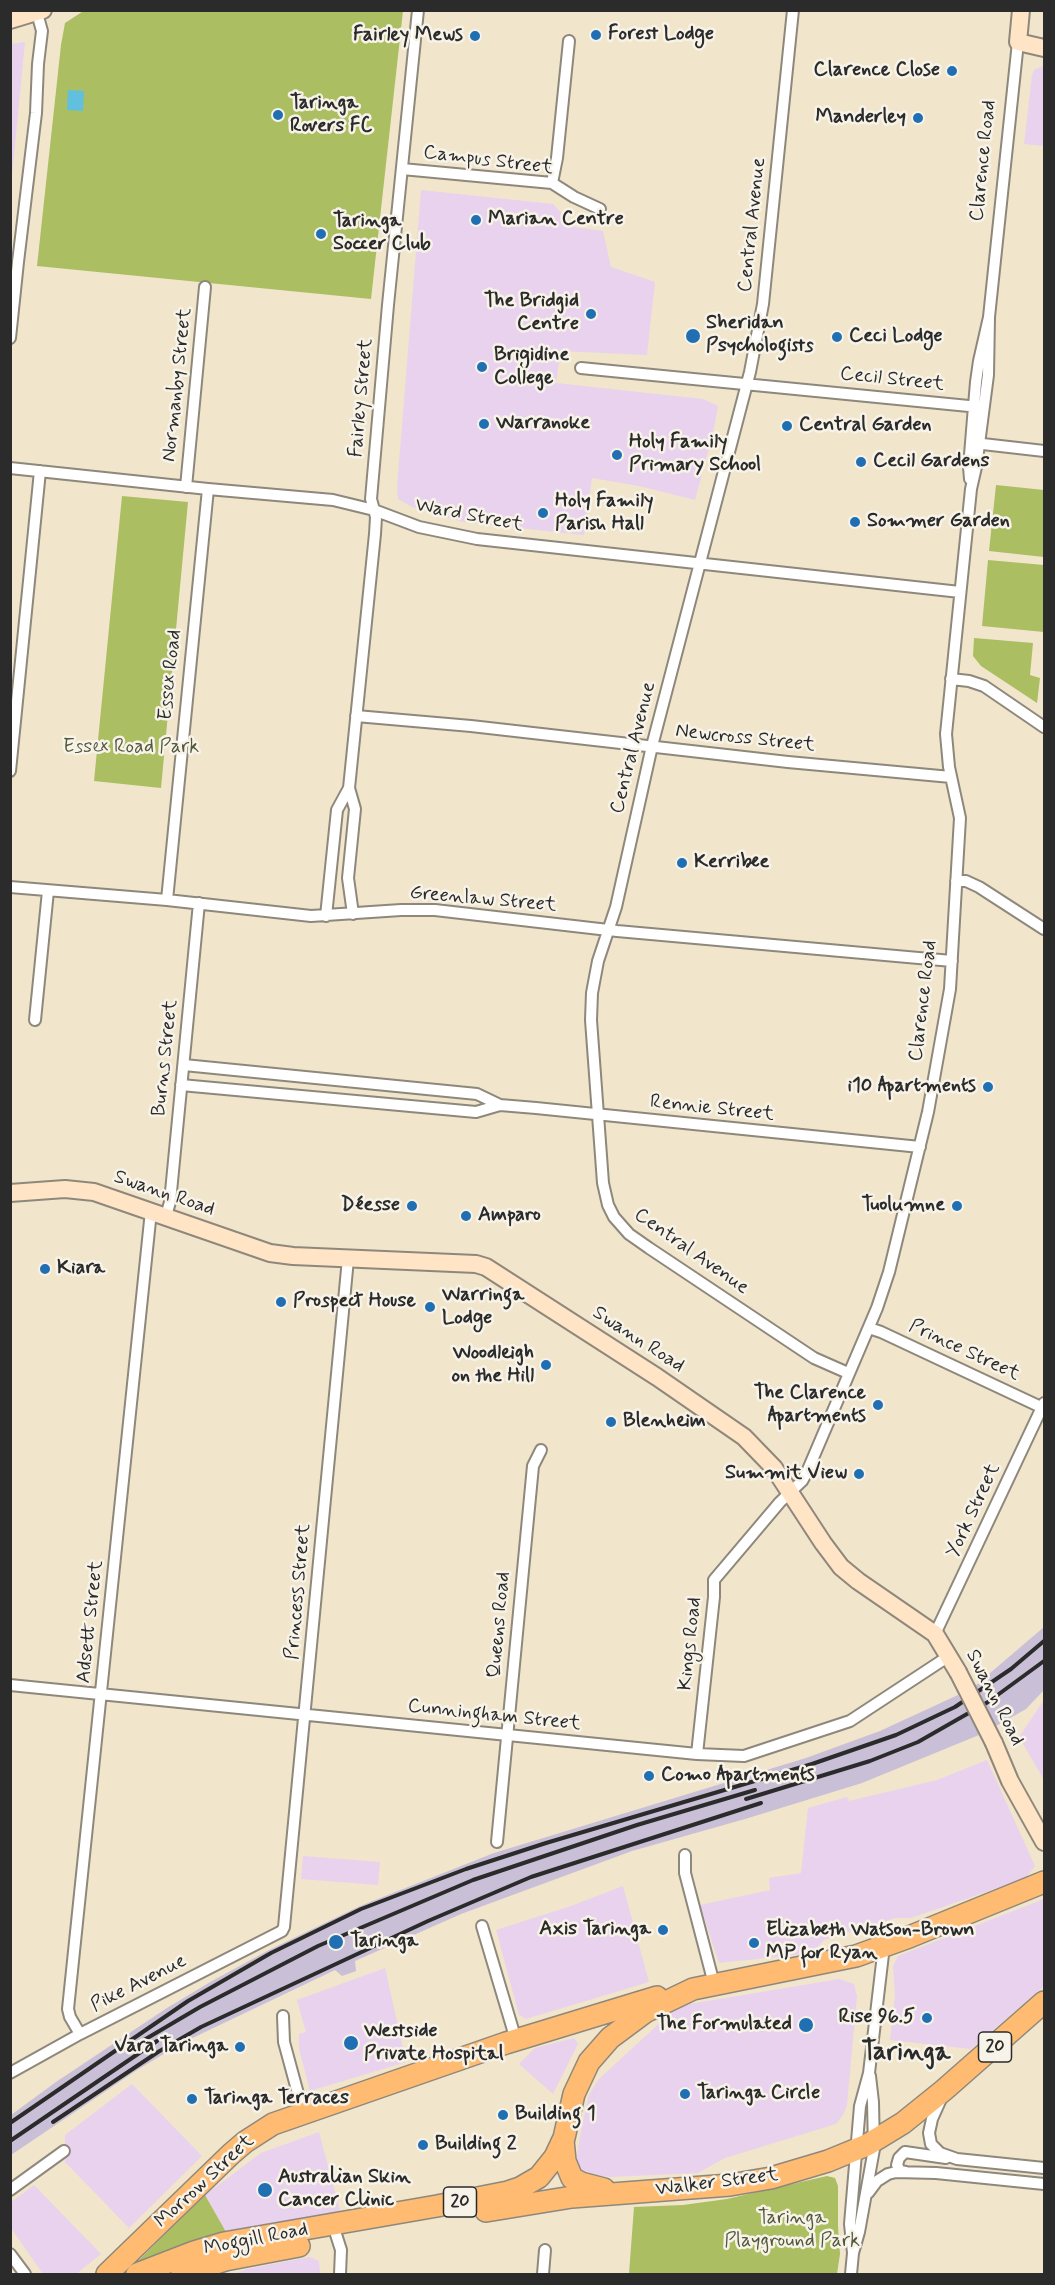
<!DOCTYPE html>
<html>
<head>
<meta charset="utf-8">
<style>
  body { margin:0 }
  #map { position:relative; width:1055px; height:2285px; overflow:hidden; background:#f1e5cc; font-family:Mynerve,sans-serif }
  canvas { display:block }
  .frame { position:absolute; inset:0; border:12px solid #2b2b2b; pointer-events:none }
</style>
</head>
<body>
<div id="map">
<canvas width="1055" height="2285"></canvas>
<div class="frame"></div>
</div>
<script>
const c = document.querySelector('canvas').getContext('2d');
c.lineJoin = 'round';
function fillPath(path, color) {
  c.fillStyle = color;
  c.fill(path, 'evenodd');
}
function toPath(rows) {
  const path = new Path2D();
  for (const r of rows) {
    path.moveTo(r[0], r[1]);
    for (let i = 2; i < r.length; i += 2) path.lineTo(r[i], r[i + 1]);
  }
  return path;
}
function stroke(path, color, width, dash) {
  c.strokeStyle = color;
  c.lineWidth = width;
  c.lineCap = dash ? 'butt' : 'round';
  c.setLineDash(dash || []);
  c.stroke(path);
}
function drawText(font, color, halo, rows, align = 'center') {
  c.font = font + ' Mynerve,sans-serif';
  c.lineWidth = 5;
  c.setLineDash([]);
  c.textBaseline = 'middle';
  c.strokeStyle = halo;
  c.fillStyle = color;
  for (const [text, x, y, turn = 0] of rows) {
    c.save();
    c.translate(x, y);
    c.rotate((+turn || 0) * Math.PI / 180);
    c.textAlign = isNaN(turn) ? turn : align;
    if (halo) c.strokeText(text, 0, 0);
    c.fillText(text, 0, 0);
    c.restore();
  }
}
const built = toPath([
  [25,42,11,186,11,44],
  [1043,66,1044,67,1044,146,1024,144,1032,75,1034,70],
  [421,190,553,204,575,227,603,231,611,267,655,282,647,355,561,351,556,383,703,399,718,406,713,433,695,500,639,486,592,478,584,535,463,522,412,507,398,499,397,487],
  [1044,1700,1044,1780,1019,1737],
  [987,1760,1035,1866,1026,1878,911,1918,895,1918,824,1940,812,1953,719,1963,700,1905,770,1890,769,1878,801,1873,808,1808,847,1797,849,1801,937,1780],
  [303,1856,380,1862,378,1885,301,1879],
  [623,1886,649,1982,526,2019,519,2015,496,1930,571,1906],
  [1044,1899,1044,1986,971,2049,890,2040,895,1995,893,1966,898,1956],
  [385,1968,406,2062,310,2091,299,2049,299,2034,306,2032,297,2000],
  [839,1979,854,1984,857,1996,847,2105,843,2115,836,2124,725,2158,698,2173,610,2177,590,2174,581,2169,576,2161,582,2125,589,2095,598,2080,678,2006],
  [574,2038,578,2044,553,2094,519,2064,535,2048],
  [132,2084,202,2156,129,2228,65,2162,65,2135],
  [319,2132,341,2214,226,2232,205,2195,261,2153],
  [34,2185,101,2254,76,2274,43,2274,11,2228,11,2202],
  [310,2257,319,2261,320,2274,234,2274,247,2269]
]);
const industrial = toPath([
  [1044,1627,1044,1690,1026,1709,996,1726,975,1686],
  [958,1695,979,1735,862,1783,745,1819,632,1851,461,1914,355,1961,356,1971,342,1976,335,1970,182,2043,137,2070,11,2155,11,2115,56,2082,167,2008,212,1981,269,1950,360,1906,494,1853,806,1758,880,1731]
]);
const green = toPath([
  [85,10,403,11,371,299,37,266,61,45,65,23],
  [996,485,1044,490,1044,557,989,551],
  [122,496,188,502,161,788,94,781],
  [988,560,1044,565,1044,632,982,626],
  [974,638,1033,643,1030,675,1040,678,1037,703,981,666,973,656],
  [827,2176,835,2178,838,2186,838,2226,840,2254,837,2274,629,2274,634,2207,683,2205,727,2199],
  [205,2195,226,2232,122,2274,121,2273,140,2259]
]);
const water = toPath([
  [68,90,84,91,83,111,67,110]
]);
const street = toPath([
  [793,10,763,304,750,372,652,746,616,907,598,961,592,993,591,1020,603,1183,608,1205,614,1217,629,1234,649,1248,814,1358,848,1373],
  [402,169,552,183,574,197,600,209],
  [552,183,557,158,569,41],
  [10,338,18,262,36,113,38,64,42,31,37,13],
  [581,368,979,407],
  [974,443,1044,451],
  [10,468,208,489,333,500,374,510,419,527,477,539,960,592],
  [970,479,969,467,976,382,979,361,989,317,1018,42],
  [186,487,205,287],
  [951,679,969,681,984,686,1044,727],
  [356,716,471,726,788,762,951,777],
  [10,771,40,471],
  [956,881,966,881,979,887,1044,929],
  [10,887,167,900,311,916,401,910,435,910,617,931,952,961],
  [167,900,208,489],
  [353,914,348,878,355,809,349,788,375,534,376,517,371,499,388,305,418,10],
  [326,916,337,810,349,788],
  [35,1020,48,891],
  [184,1065,477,1094,500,1105],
  [181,1085,476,1112,500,1105,536,1108,920,1147],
  [166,1216,170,1202,199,903],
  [869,1328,881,1332,1043,1408],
  [935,1634,1044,1403],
  [10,1685,697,1754,744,1756,850,1721,949,1656],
  [697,1754,714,1597,714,1580,780,1502,802,1481,807,1472,877,1308,889,1272,928,1112,950,989,960,818,949,767,946,734,971,489,976,467,988,375,989,317],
  [497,1842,533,1466,541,1450],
  [685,1855,685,1873,714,1984],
  [482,1926,516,2040],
  [283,2016,284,2042,303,2112],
  [80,2034,70,2017,68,2009,151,1211],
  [10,2073,80,2034,282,1931,284,1927,348,1259],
  [941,2099,932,2119,929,2133,931,2144,940,2153,957,2159,1044,2168],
  [906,2172,900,2171,897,2165,899,2158,905,2152,946,2158],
  [10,2190,64,2151],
  [868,2193,877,2181,888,2174,896,2172,936,2173,1044,2184],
  [333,2225,341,2250,340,2274],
  [853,2253,850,2224,860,2106,869,2073,884,1946],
  [10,2254,25,2274],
  [543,2274,545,2250],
  [851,2274,853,2253,859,2232,874,2149,873,2102,870,2076]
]);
const secondary = toPath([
  [1021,10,1018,42,1044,48],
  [10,20,43,10],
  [10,1193,65,1189,94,1192,270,1253,293,1256,476,1264,486,1267,657,1377,744,1437,774,1468,823,1543,841,1567,858,1581,935,1634,958,1672],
  [994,1743,1010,1781,1044,1842]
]);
const highway = toPath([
  [563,2140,565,2161,572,2178,581,2183,604,2189],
  [486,2211,572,2197,730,2185,771,2178,828,2161,867,2145,903,2123,944,2090,1044,2002],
  [107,2274,231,2154,245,2142,273,2124,506,2043,657,1997],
  [137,2274,194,2252,224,2243,437,2206,508,2192,520,2188,539,2177,555,2157,564,2138,574,2094,589,2062,610,2038,645,2012,693,1989,856,1956,909,1937,1044,1882],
  [182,2274,225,2260,299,2246]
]);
const rail = toPath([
  [746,1799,870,1761,918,1742,988,1702,1044,1661],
  [144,2040,200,2007,318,1946,473,1880,637,1825,755,1790],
  [53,2122,158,2052,201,2027,428,1921,531,1877,761,1803],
  [10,2123,188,2001,271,1953,361,1909,466,1869,546,1843,812,1764,896,1735,955,1707,1011,1669,1044,1641],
  [10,2141,157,2041]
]);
const secondaryBridge = toPath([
  [958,1672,994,1743]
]);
const markers = [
  [596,35,6,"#1f6fb2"],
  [475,36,6,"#1f6fb2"],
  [952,71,6,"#1f6fb2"],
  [278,115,6,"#1f6fb2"],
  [918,118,6,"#1f6fb2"],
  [476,220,6,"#1f6fb2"],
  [321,234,6,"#1f6fb2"],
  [591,314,6,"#1f6fb2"],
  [693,336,8,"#1f6fb2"],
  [837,337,6,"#1f6fb2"],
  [482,367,6,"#1f6fb2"],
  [484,424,6,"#1f6fb2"],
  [787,426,6,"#1f6fb2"],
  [617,455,6,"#1f6fb2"],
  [861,462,6,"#1f6fb2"],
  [543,513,6,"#1f6fb2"],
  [855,522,6,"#1f6fb2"],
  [682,863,6,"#1f6fb2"],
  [988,1087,6,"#1f6fb2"],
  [412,1206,6,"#1f6fb2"],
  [957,1206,6,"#1f6fb2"],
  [466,1216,6,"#1f6fb2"],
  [45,1269,6,"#1f6fb2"],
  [281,1302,6,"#1f6fb2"],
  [430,1307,6,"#1f6fb2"],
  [546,1365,6,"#1f6fb2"],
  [878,1405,6,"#1f6fb2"],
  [611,1422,6,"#1f6fb2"],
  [859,1474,6,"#1f6fb2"],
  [649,1776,6,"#1f6fb2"],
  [663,1930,6,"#1f6fb2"],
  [336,1942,8,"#1f6fb2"],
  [754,1943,6,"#1f6fb2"],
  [927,2018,6,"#1f6fb2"],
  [806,2025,8,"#1f6fb2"],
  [351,2043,8,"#1f6fb2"],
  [240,2047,6,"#1f6fb2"],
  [685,2094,6,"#1f6fb2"],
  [192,2099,6,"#1f6fb2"],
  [503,2115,6,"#1f6fb2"],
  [423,2145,6,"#1f6fb2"],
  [265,2190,8,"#1f6fb2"]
];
const shields = [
  [995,2047,33],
  [460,2202,33]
];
const shieldNames = [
  ["20",995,2047],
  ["20",460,2202]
];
const poiNames = [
  ["Forest Lodge",608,35],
  ["Fairley Mews",463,36,"right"],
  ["Clarence Close",940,71,"right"],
  ["Taringa",290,104],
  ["Rovers FC",290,127],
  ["Manderley",906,118,"right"],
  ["Marian Centre",488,220],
  ["Taringa",333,222],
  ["Soccer Club",333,245],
  ["The Bridgid",579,302,"right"],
  ["Centre",579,325,"right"],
  ["Sheridan",706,324],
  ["Psychologists",706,347],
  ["Ceci Lodge",849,337],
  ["Brigidine",494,356],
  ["College",494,379],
  ["Warranoke",496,424],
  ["Central Garden",799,426],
  ["Holy Family",629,443],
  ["Primary School",629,466],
  ["Cecil Gardens",873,462],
  ["Holy Family",555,502],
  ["Parish Hall",555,525],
  ["Sommer Garden",867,522],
  ["Kerribee",694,863],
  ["i10 Apartments",976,1087,"right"],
  ["Déesse",400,1206,"right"],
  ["Tuolumne",945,1206,"right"],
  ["Amparo",478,1216],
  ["Kiara",57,1269],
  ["Warringa",442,1296],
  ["Lodge",442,1319],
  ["Prospect House",293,1302],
  ["Woodleigh",534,1354,"right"],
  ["on the Hill",534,1377,"right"],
  ["The Clarence",866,1394,"right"],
  ["Apartments",866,1417,"right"],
  ["Blenheim",623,1422],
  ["Summit View",847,1474,"right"],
  ["Como Apartments",661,1776],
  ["Axis Taringa",651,1930,"right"],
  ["Elizabeth Watson-Brown",766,1931],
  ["MP for Ryan",766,1954],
  ["Taringa",350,1942],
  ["Rise 96.5",915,2018,"right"],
  ["The Formulated",792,2025,"right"],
  ["Westside",364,2032],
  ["Private Hospital",364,2055],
  ["Vara Taringa",228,2047,"right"],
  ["Taringa Circle",697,2094],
  ["Taringa Terraces",204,2099],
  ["Building 1",515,2115],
  ["Building 2",435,2145],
  ["Australian Skin",278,2178],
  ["Cancer Clinic",278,2201]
];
const streetNames = [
  ["Campus Street",488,161,7],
  ["Clarence Road",984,161,-84],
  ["Central Avenue",753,225,-84],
  ["Cecil Street",892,380,6],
  ["Normanby Street",178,385,-84],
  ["Fairley Street",362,398,-85],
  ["Ward Street",469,516,11],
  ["Essex Road",171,675,-84],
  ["Newcross Street",745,739,6],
  ["Central Avenue",634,748,-76],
  ["Greenlaw Street",483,900,5],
  ["Clarence Road",924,1001,-83],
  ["Burns Street",166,1058,-84],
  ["Rennie Street",712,1109,6],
  ["Swann Road",164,1194,19],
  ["Central Avenue",691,1252,35],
  ["Swann Road",638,1340,33],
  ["Prince Street",964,1351,25],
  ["York Street",974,1511,-65],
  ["Princess Street",299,1592,-85],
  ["Adsett Street",91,1622,-84],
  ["Queens Road",500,1625,-85],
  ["Kings Road",691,1644,-84],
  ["Swann Road",994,1698,63],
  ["Cunningham Street",494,1716,6],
  ["Pike Avenue",139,1984,-27],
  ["Morrow Street",205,2182,-43],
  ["Walker Street",717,2183,-7],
  ["Moggill Road",256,2240,-11]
];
const parkNames = [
  ["Essex Road Park",131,748],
  ["Taringa",792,2219],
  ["Playground Park",792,2242]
];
const districtNames = [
  ["Taringa",906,2054]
];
fillPath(built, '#e8d2ee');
fillPath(industrial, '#c9bfd7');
fillPath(green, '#abbe61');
fillPath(water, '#60c0de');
stroke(street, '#8e887c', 14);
stroke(secondary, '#8e887c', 20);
stroke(highway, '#8e887c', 24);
stroke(street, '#fff', 10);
stroke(secondary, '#ffe4c6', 16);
stroke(highway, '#ffbb71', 21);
stroke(rail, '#2b2b2b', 4);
stroke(secondaryBridge, '#8e887c', 20, []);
stroke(secondaryBridge, '#ffe4c6', 16);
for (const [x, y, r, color] of markers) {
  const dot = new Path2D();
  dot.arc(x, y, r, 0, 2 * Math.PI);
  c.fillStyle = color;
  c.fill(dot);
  stroke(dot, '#f7f3e8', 2);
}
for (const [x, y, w] of shields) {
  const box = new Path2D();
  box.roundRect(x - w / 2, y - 15, w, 30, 4.5);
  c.fillStyle = '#f7f3e8';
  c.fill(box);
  stroke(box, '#2b2b2b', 1.5);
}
drawText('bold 18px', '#2b2b2b', null, shieldNames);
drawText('bold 20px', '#2b2b2b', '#f7f3e8', poiNames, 'left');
drawText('20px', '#2b2b2b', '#f7f3e8', streetNames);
drawText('20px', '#51573b', '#f7f3e8', parkNames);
drawText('bold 26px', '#2b2b2b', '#f7f3e8', districtNames);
</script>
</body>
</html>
